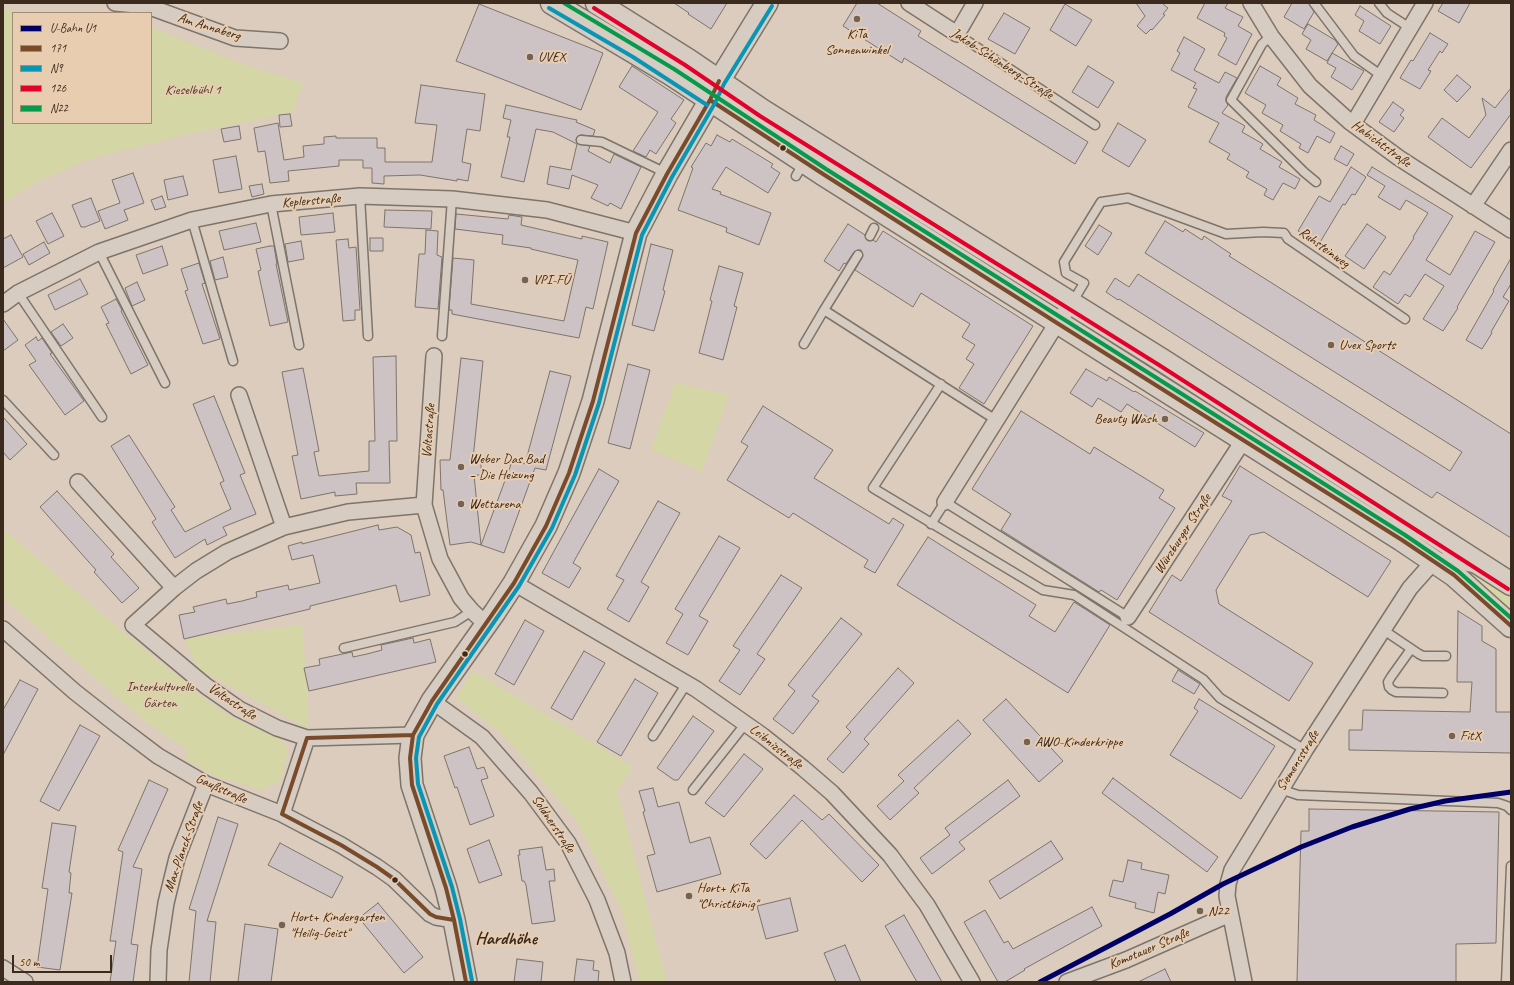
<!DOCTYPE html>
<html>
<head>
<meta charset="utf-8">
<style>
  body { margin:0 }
  #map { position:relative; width:1514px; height:985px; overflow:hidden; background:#dbccbd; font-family:Caveat,sans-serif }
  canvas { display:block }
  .frame { position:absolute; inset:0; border:4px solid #3b2a1e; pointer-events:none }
  .legend { position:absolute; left:12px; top:12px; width:140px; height:112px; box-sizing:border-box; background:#e8cdb0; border:1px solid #a38c76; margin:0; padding:5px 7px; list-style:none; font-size:12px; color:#3b2a1e }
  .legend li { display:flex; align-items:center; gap:8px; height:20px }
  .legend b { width:20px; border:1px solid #a38c76 }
  .scale { position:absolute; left:12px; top:955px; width:100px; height:18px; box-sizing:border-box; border:2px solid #3b2a1e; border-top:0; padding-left:5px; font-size:12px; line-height:14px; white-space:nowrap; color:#3b2a1e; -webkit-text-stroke:3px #e8cdb0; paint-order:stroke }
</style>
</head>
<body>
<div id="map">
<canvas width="1514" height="985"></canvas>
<div class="frame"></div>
<ul class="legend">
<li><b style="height:5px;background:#006"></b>U-Bahn U1</li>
<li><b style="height:5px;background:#7a4b2a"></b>171</li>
<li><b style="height:5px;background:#0996b4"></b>N9</li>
<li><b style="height:5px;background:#e4002b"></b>126</li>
<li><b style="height:5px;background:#069a4c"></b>N22</li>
</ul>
<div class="scale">50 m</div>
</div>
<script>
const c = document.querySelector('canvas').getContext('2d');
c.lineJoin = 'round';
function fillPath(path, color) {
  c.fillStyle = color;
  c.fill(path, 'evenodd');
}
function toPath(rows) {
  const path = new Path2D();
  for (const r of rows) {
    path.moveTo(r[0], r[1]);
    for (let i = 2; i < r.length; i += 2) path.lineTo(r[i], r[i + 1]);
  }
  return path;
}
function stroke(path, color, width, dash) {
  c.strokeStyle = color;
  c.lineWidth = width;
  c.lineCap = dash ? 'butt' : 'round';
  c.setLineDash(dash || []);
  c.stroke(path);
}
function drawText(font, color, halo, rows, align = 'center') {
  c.font = font + ' Caveat,sans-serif';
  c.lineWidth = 4;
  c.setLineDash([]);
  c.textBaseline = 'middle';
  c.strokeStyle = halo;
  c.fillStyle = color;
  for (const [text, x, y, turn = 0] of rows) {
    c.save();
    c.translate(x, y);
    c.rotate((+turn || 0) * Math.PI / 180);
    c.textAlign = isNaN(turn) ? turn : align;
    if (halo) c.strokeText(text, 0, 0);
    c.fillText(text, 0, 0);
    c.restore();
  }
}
const green = toPath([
  [3,10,41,13,13,13,13,123,151,123,151,25,153,28,237,62,303,83,293,112,188,134,89,159,39,181,3,203],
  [675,383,729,394,702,472,651,450],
  [3,529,123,632,212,704,228,715,280,739,288,749,281,780,262,790,215,776,186,759,187,750,142,719,3,598],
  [1461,569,1465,569,1511,598,1511,615],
  [302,625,308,700,307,728,198,669,184,639],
  [473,671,633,767,617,791,667,982,640,982,621,910,576,820,505,737,456,697]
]);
const building = toPath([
  [674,3,727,3,711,29,688,14,689,13,674,3],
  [857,3,877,3,921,31,918,36,1088,142,1075,164,904,58,902,63,843,26,857,3],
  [1136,3,1162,3,1168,8,1163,14,1165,15,1152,30,1151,29,1146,34,1137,26,1145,16,1136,3],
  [1205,3,1228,3,1225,8,1243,17,1238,26,1252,34,1236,65,1218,55,1227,38,1224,36,1225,33,1197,18,1205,3],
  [1292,3,1309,3,1314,12,1304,29,1284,17,1292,3],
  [1443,3,1470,3,1459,23,1438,11,1443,3],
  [479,4,603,53,581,110,456,61,479,4],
  [1065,4,1092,20,1076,46,1050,30,1065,4],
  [1360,6,1391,26,1380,44,1359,31,1364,21,1355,15,1360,6],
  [1004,13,1030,28,1015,54,988,39,1004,13],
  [1308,24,1335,40,1338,44,1327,61,1306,49,1311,40,1302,34,1308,24],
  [1430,33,1448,44,1442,53,1440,51,1428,70,1431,71,1420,89,1400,78,1411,60,1413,61,1430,33],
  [1184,37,1205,49,1194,70,1219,83,1225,72,1237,78,1226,97,1226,101,1228,105,1222,113,1245,126,1242,132,1263,144,1260,149,1282,162,1279,167,1300,179,1295,189,1283,183,1273,200,1264,195,1267,189,1246,177,1249,172,1227,159,1230,154,1209,142,1219,123,1188,107,1197,89,1193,88,1196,83,1171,70,1180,53,1177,51,1184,37],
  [1332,53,1364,71,1352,90,1331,77,1336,68,1327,63,1332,53],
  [632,66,684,100,671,119,676,123,656,154,650,150,646,157,633,151,658,112,619,87,632,66],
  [1088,66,1114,82,1098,108,1072,92,1088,66],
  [1260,66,1281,78,1277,85,1298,98,1295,104,1316,115,1314,120,1335,133,1330,143,1317,136,1308,153,1299,148,1301,144,1280,131,1283,125,1262,113,1266,105,1245,93,1260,66],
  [1457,75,1471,87,1457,102,1444,90,1457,75],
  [421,85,485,94,480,131,467,129,462,162,471,164,468,181,457,179,457,181,420,175,384,176,384,184,372,183,372,168,363,168,363,160,339,160,339,166,288,171,289,181,270,183,265,151,258,152,254,128,278,123,284,160,304,157,303,146,324,144,324,137,336,136,336,138,377,138,377,148,385,148,385,162,432,162,437,125,415,123,421,85],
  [1511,88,1511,114,1471,168,1428,137,1442,118,1469,138,1486,115,1482,98,1495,108,1511,88],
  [1393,102,1404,110,1400,115,1404,118,1394,132,1379,122,1393,102],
  [506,105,577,120,576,122,595,130,593,136,581,135,577,137,576,140,578,144,590,146,588,151,610,163,614,154,641,167,621,209,610,203,608,206,591,198,598,185,572,175,569,189,547,184,550,166,571,170,577,144,553,132,536,129,524,182,501,177,510,137,507,137,511,120,503,118,506,105],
  [290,114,292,126,280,127,279,115,290,114],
  [1118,123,1146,140,1129,167,1102,151,1118,123],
  [239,126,241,139,224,142,221,129,239,126],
  [717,135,730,142,732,139,773,164,771,167,780,173,768,193,726,167,712,189,721,192,720,194,771,213,759,245,726,232,727,228,678,210,693,168,691,167,706,143,711,146,717,135],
  [1341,146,1354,154,1347,166,1334,159,1341,146],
  [236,156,242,189,219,193,213,160,236,156],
  [1351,167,1366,177,1355,195,1352,194,1345,205,1343,204,1319,244,1298,231,1319,196,1330,202,1351,167],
  [1372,167,1453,216,1426,260,1450,275,1475,231,1495,242,1457,307,1458,308,1443,331,1423,319,1444,286,1425,274,1410,297,1405,294,1398,304,1373,287,1384,271,1390,275,1414,238,1413,237,1428,213,1406,200,1400,210,1378,197,1385,186,1367,175,1372,167],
  [133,173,144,203,124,210,128,220,105,229,98,211,120,203,112,180,133,173],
  [183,176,188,195,168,200,164,180,183,176],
  [262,184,264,194,252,197,249,186,262,184],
  [162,196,166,207,155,210,151,200,162,196],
  [91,198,100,221,85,227,81,227,72,205,91,198],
  [385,210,432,211,431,229,384,227,385,210],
  [52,213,64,236,48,244,36,221,52,213],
  [333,213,335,232,301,235,299,217,333,213],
  [456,214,508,219,509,215,522,217,521,225,582,239,582,236,608,242,593,309,586,307,579,338,452,314,452,310,449,310,453,258,474,260,471,304,564,321,578,260,531,249,531,248,502,244,503,235,455,229,456,214],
  [1165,221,1183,232,1185,229,1202,240,1204,236,1231,254,1229,256,1511,434,1511,538,1437,492,1432,498,1119,299,1118,300,1106,292,1115,278,1129,287,1138,274,1450,471,1462,452,1145,253,1165,221],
  [256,223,261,242,224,250,219,231,256,223],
  [848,224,865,235,866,239,870,241,873,240,876,242,883,231,1033,326,984,404,959,388,974,364,966,359,975,345,962,337,970,324,921,293,913,307,855,270,863,256,861,250,858,250,854,252,846,264,844,263,839,271,824,261,848,224],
  [1367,224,1386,237,1364,269,1345,256,1367,224],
  [1099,225,1112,233,1098,255,1085,246,1099,225],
  [426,230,438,231,437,255,442,257,438,309,415,307,419,254,425,254,426,230],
  [11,235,23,257,3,268,3,239,11,235],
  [370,238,383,238,383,251,370,251,370,238],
  [348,239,349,248,356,247,360,310,355,310,355,320,343,321,336,240,348,239],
  [301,241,304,259,288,262,285,244,301,241],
  [44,242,50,253,29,265,23,254,44,242],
  [651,244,673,250,663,290,665,291,654,331,632,325,651,244],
  [162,246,168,265,143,274,136,255,162,246],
  [270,246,274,246,277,264,276,264,288,322,270,326,258,271,261,270,256,249,270,246],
  [223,257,228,277,215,280,210,261,223,257],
  [1511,258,1511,284,1503,297,1509,301,1491,332,1492,333,1482,349,1466,340,1494,291,1493,290,1511,258],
  [199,263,205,283,202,284,220,339,203,344,185,291,188,290,181,269,199,263],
  [719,266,743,273,734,306,737,307,723,360,699,353,712,301,710,300,719,266],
  [80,279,88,294,55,310,48,295,80,279],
  [137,282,145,300,132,306,125,288,137,282],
  [116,299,122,310,121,311,148,365,131,374,106,324,109,323,101,307,116,299],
  [3,319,18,340,3,351,3,319],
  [63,324,73,338,61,346,51,332,63,324],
  [36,337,38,341,42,338,52,353,50,354,84,401,65,415,29,365,36,361,25,345,36,337],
  [396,356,397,441,389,441,390,483,356,483,357,494,335,496,335,492,301,499,292,456,298,455,282,372,303,368,319,451,314,452,319,476,369,471,369,441,375,441,373,357,396,356],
  [461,358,483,361,473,459,481,459,481,475,474,475,481,545,471,542,450,545,443,490,441,490,440,460,450,460,461,358],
  [628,364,650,370,630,449,608,443,628,364],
  [1086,369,1107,381,1109,377,1134,392,1135,391,1204,433,1195,447,1127,404,1121,412,1098,398,1092,407,1070,393,1086,369],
  [550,371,571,376,546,470,535,468,504,553,481,545,513,459,525,464,550,371],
  [214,396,245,473,240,475,256,514,223,527,227,535,207,545,205,539,175,558,152,522,156,519,111,446,129,435,175,507,171,510,185,532,231,509,220,483,224,481,193,404,214,396],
  [763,406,833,450,814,478,889,524,893,518,904,525,875,573,864,567,868,560,793,513,789,518,727,480,748,446,741,442,763,406],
  [1021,411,1090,454,1094,447,1164,490,1159,498,1175,508,1117,600,1101,590,1099,592,1001,530,1011,514,972,489,1021,411],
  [3,417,27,444,10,460,3,452,3,417],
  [1240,466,1391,561,1368,597,1264,532,1250,535,1216,590,1219,604,1313,663,1289,701,1149,612,1172,575,1181,581,1232,501,1222,496,1240,466],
  [599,469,619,481,573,563,581,568,569,588,542,573,599,469],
  [57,491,114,554,111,557,139,588,122,603,94,572,96,570,40,507,57,491],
  [658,501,680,513,641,582,649,587,629,622,607,609,624,580,616,576,658,501],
  [378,525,379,530,397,527,411,535,415,553,420,552,430,595,400,602,396,585,310,606,310,609,184,639,179,615,195,612,193,607,226,599,227,604,242,601,257,597,256,592,288,585,289,590,320,583,313,555,292,560,288,546,302,542,302,544,378,525],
  [719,536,740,548,699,616,708,621,688,655,666,643,683,614,675,609,719,536],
  [928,537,1036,605,1029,616,1055,632,1074,602,1110,625,1068,693,897,585,928,537],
  [781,575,802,588,757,654,765,659,740,695,719,681,740,650,733,646,781,575],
  [1458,611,1482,626,1482,641,1496,649,1496,712,1511,712,1511,753,1349,750,1349,730,1362,730,1363,710,1470,712,1472,682,1457,682,1458,611],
  [841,618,862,634,812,696,819,701,793,734,773,719,795,691,788,685,841,618],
  [525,620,544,631,514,685,495,674,525,620],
  [413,638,414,643,430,639,436,662,309,691,304,668,320,665,319,659,352,652,353,657,367,654,382,650,381,645,413,638],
  [584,651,605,663,572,720,551,708,584,651],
  [898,668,914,683,864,739,869,744,843,773,827,759,851,732,846,727,898,668],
  [1178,670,1200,684,1194,694,1172,681,1178,670],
  [635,679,658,693,621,756,597,742,635,679],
  [20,680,38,689,3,755,3,710,20,680],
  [1006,699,1063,761,1039,782,983,720,1006,699],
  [1199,699,1275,746,1241,799,1170,755,1198,711,1194,708,1199,699],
  [693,716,714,731,678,780,674,780,657,768,693,716],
  [958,720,971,734,914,788,919,793,890,820,877,806,904,781,898,775,958,720],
  [80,725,100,736,59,811,40,801,80,725],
  [469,747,477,769,484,767,488,778,481,780,494,816,470,825,457,787,455,788,444,756,469,747],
  [744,754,763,769,724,817,705,803,744,754],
  [1113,778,1218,857,1207,872,1102,793,1113,778],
  [149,780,168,789,133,867,142,869,131,944,138,945,133,982,110,982,116,941,110,941,123,852,118,850,149,780],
  [1008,780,1020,796,959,842,965,849,932,874,920,858,950,835,945,828,1008,780],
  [653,788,658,807,679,802,690,843,710,837,721,874,657,892,647,856,655,854,643,812,645,811,639,791,653,788],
  [794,795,822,820,829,814,879,865,862,882,802,820,766,859,750,844,794,795],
  [1309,809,1499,812,1496,943,1456,944,1456,982,1297,982,1301,831,1309,831,1309,809],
  [218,817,238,824,207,921,216,922,210,982,189,982,196,911,189,909,218,817],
  [52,823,76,826,69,872,71,873,69,893,72,893,60,970,37,967,48,889,42,888,52,823],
  [489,840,502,875,479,883,467,849,489,840],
  [1051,841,1063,859,1000,899,989,881,1051,841],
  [280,843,343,877,332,898,268,865,280,843],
  [542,847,546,870,554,869,555,881,549,881,555,921,532,924,526,885,524,881,522,881,518,855,520,855,519,850,542,847],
  [1128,860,1142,863,1141,869,1169,875,1165,894,1158,892,1154,913,1135,908,1136,903,1109,896,1113,880,1123,882,1128,860],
  [790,898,798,931,766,939,757,906,790,898],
  [378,903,423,957,404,973,359,918,378,903],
  [1092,907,1102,926,1024,969,1025,970,1005,982,998,982,964,922,985,910,1004,943,1008,941,1013,949,1092,907],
  [904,915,924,950,942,982,917,982,885,926,904,915],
  [245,924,278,929,271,982,238,982,245,924],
  [845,945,861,982,836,982,824,953,845,945],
  [517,959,543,962,541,982,514,982,517,959],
  [577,959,594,961,593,970,599,971,598,982,574,982,577,959],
  [1165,969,1171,982,1138,982,1165,969]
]);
const lane = toPath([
  [1314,3,1354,56,1382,76],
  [1379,3,1387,13,1410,28],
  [957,34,1095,125],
  [1271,36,1262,44,1231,100,1304,172,1316,182],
  [581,140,602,142,666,173],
  [796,176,804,162],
  [360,196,368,336],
  [271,204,299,345],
  [192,220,233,361],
  [870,236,874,228],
  [99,252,165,383],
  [858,255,824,310,996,420],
  [18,293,102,417],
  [1072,303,1084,283,1066,273,1064,262,1101,202,1128,198,1226,234,1263,232,1284,233,1288,239,1405,319],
  [442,336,452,199],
  [804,344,824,310],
  [941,384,873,488,1043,590,1074,595,1203,679,1220,698,1305,750],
  [3,400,54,455],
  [931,524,945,502,1128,617,1126,620],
  [1382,629,1419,654,1423,656,1446,656],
  [344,648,455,622,472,611],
  [1411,649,1391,677,1388,682,1389,687,1392,690,1396,692,1443,693],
  [653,736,687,683],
  [1280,789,1298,795,1498,803,1507,806,1511,810],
  [693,790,746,723],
  [1506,982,1511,866]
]);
const street = toPath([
  [115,3,147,6,235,38,280,41],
  [909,3,957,34,975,3],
  [1251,3,1271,36,1310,86,1350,122,1399,158,1511,230],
  [1353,124,1425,3],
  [1473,206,1511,150],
  [3,304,18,293,99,252,192,220,271,204,360,196,452,199,547,210,636,233],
  [434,356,424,505,440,559,461,598,472,611,487,625],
  [239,395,284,527],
  [78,482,174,588],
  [945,502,1057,323,1072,303],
  [514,583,696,689,763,736,803,768,832,793,890,855,927,905,972,982],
  [1128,617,1243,441],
  [3,629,75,692,117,725,158,756,206,784,282,814,341,845,377,867,394,879,430,914,436,917,454,920],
  [432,701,482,737,531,793,568,843,597,900,617,953,623,982],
  [307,738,277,728,239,709,206,686,133,625,174,588,196,571,227,552,284,527,348,512,424,505],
  [282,814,307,738,413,735],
  [3,968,25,982],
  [158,982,159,950,166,903,177,858,206,784],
  [1067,982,1126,960,1230,914],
  [1244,982,1227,896,1228,884,1232,870,1305,750,1410,588,1434,561,1455,561,1475,565]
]);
const secondary = toPath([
  [466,982,454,920,446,888,412,785,410,758,413,735,432,701,495,612,514,583,546,526,569,473,593,401,636,233,667,174,710,100,719,81,767,3]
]);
const primary = toPath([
  [552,3,671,74,823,174,1402,540,1454,575,1511,626],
  [597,3,688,60,763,111,1162,360,1511,584]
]);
const bus1 = toPath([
  [710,100,823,174,1057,323,1402,540,1454,575,1511,626],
  [413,735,307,738,282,814,341,845,377,867,394,879,430,914,436,917,454,920],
  [466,982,454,920,446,888,412,785,410,758,413,735,432,701,514,583,546,526,569,473,593,401,636,233,667,174,710,100,719,81]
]);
const bus2 = toPath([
  [549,8,633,57,707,105],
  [472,981,460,919,452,887,418,784,416,758,419,737,437,704,519,586,552,528,575,475,599,403,642,235,672,177,715,103,724,84,772,6]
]);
const bus3 = toPath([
  [594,8,685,65,760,116,1159,365,1508,589]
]);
const bus4 = toPath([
  [564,3,674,69,826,169,1405,535,1458,571,1511,618]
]);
const metro1 = toPath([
  [1040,982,1170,914,1223,884,1301,847,1352,827,1410,809,1445,801,1511,792]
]);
const markers = [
  [857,19,4,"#736356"],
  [530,57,4,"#736356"],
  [783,148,3.5,"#3b2a1e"],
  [525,280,4,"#736356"],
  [1331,345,4,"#736356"],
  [1165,419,4,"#736356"],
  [461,467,4,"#736356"],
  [461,504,4,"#736356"],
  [465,654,3.5,"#3b2a1e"],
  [1452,736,4,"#736356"],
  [1027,742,4,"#736356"],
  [395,880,3.5,"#3b2a1e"],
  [689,896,4,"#736356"],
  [1200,911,4,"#736356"],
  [282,925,4,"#736356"]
];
const streetNames = [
  ["Am Annaberg",209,27,17],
  ["Jakob-Schönberg-Straße",1002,64,33],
  ["Habichtstraße",1381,144,36],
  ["Keplerstraße",311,201,-5],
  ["Ruhsteinweg",1324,248,36],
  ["Voltastraße",429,431,-86],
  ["Würzburger Straße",1183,534,-57],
  ["Voltastraße",232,702,33],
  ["Leibnizstraße",776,747,38],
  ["Siemensstraße",1298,761,-58],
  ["Gaußstraße",221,789,24],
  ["Soldnerstraße",553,824,56],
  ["Max-Planck-Straße",184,847,-71],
  ["Komotauer Straße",1149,949,-23]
];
const poiNames = [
  ["KiTa",857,34,"center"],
  ["Sonnenwinkel",857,50,"center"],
  ["UVEX",538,57],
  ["VPI-FÜ",533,280],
  ["Uvex Sports",1339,345],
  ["Beauty Wash",1157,419,"right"],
  ["Weber Das Bad",469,459],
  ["– Die Heizung",469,475],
  ["Wettarena",469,504],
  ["FitX",1460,736],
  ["AWO-Kinderkrippe",1035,742],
  ["Hort+ KiTa",697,888],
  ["\"Christkönig\"",697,904],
  ["N22",1208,911],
  ["Hort+ Kindergarten",290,917],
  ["\"Heilig-Geist\"",290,933]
];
const parkNames = [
  ["Kieselbühl 1",193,90],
  ["Interkulturelle",160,687],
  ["Gärten",160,703]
];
const districtNames = [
  ["Hardhöhe",506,939]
];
fillPath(green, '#d4d6a5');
fillPath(building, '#cdc3c5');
stroke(building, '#7e746a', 1);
stroke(lane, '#7e746a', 11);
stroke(street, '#7e746a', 18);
stroke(secondary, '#7e746a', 24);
stroke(primary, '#7e746a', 25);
stroke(lane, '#d7ccc1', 8);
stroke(street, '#d7ccc1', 15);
stroke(secondary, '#d7ccc1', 21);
stroke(primary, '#d7ccc1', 22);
stroke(bus1, '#7a4b2a', 4);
stroke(bus2, '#0996b4', 4);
stroke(bus3, '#e4002b', 4);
stroke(bus4, '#069a4c', 4);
stroke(metro1, '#006', 5);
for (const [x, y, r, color] of markers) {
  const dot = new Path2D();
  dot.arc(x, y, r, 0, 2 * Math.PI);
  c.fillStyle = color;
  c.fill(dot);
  stroke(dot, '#e8cdb0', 1.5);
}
drawText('14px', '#3b2a1e', '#e8cdb0', streetNames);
drawText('14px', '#3b2a1e', '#e8cdb0', poiNames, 'left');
drawText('14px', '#4a3c2a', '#e8cdb0', parkNames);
drawText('bold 18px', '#3b2a1e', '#e8cdb0', districtNames);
</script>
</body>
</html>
